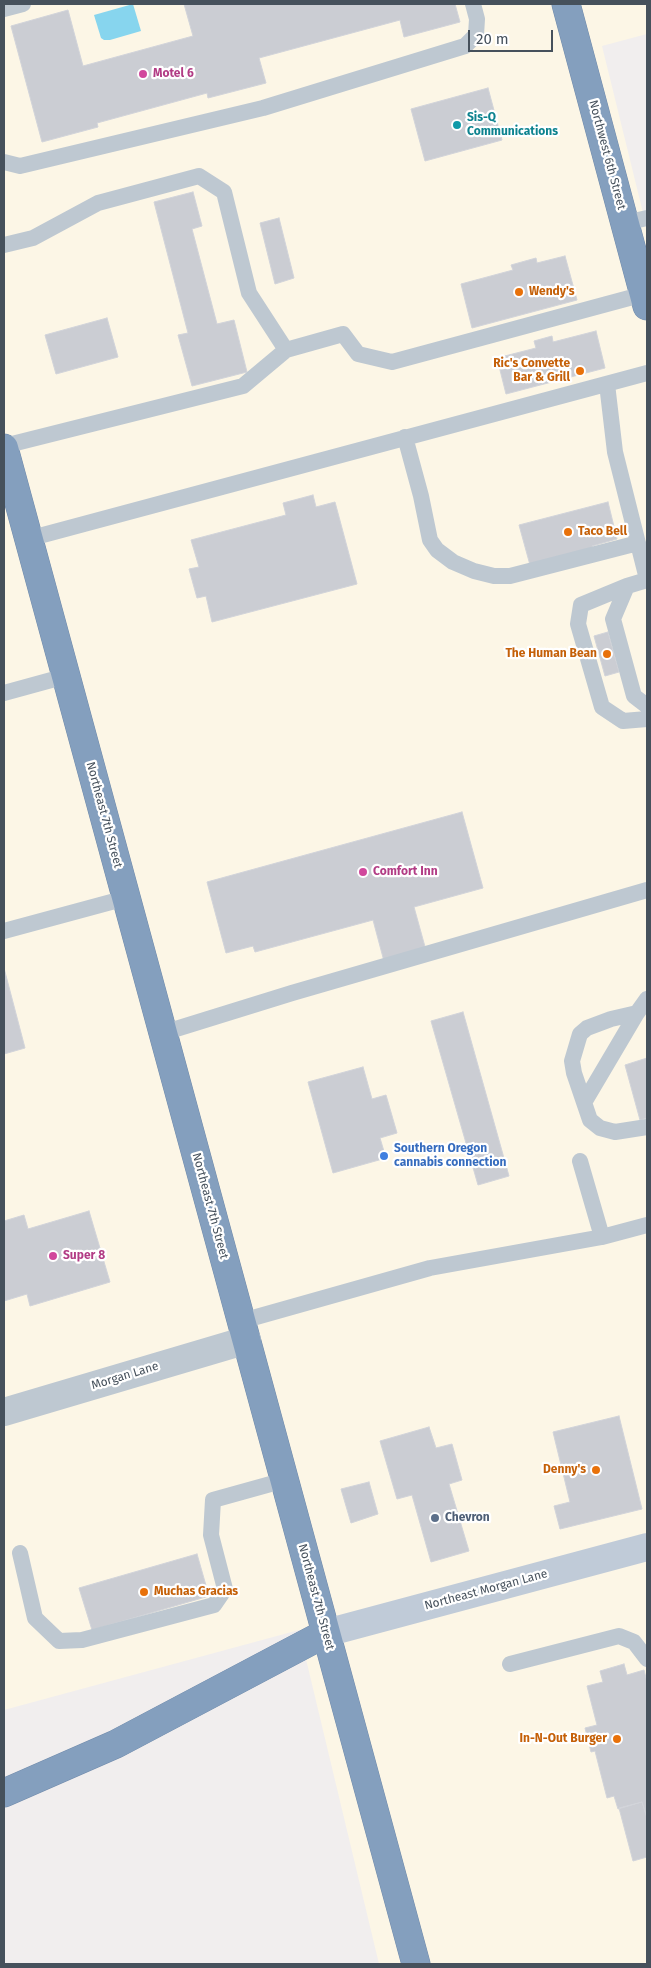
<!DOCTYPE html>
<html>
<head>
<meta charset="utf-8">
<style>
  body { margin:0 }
  #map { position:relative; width:651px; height:1968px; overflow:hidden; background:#f1eeee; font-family:"Fira Sans",sans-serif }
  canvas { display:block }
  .frame { position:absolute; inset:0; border:5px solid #46515c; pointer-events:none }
  .scale { position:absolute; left:468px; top:30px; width:85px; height:22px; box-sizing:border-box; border:2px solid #46515c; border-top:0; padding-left:6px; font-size:15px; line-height:18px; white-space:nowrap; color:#46515c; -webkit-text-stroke:4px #fff; paint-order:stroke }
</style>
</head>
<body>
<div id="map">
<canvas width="651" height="1968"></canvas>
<div class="frame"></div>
<div class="scale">20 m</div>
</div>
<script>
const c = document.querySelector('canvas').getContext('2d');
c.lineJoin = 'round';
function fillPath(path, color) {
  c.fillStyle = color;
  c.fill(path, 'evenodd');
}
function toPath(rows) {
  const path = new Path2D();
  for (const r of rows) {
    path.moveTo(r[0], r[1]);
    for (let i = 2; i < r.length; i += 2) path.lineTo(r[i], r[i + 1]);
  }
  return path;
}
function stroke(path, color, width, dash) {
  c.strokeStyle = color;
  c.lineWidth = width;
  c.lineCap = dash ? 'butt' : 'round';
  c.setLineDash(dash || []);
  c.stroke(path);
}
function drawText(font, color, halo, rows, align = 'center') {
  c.font = font + ' "Fira Sans",sans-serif';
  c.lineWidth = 4.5;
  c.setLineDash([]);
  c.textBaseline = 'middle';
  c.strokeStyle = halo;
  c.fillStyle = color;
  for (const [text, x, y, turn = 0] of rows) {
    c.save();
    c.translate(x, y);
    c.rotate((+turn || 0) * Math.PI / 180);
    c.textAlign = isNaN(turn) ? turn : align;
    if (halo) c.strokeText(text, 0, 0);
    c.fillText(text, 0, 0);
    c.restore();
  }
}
const commercial = toPath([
  [4,4,647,4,647,34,602,46,647,229,647,1964,379,1964,299,1630,4,1710]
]);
const water = toPath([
  [133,4,141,31,110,40,104,40,101,38,94,15]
]);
const building = toPath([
  [184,4,455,4,460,22,404,37,400,20,259,58,266,83,208,98,207,93,97,123,98,127,42,142,11,26,68,10,83,66,193,36,184,4],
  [488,88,502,140,425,161,411,109,488,88],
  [193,192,202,226,192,229,217,324,234,320,247,372,192,386,178,335,188,333,154,202,193,192],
  [279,218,294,278,275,284,260,223,279,218],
  [565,256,577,300,472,328,461,284,513,270,511,265,536,258,537,263,565,256],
  [107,318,118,357,56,374,45,335,107,318],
  [596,331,605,368,506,394,497,358,536,348,534,341,552,336,553,342,596,331],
  [313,495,316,507,335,502,357,584,212,622,206,596,197,598,189,569,199,567,191,540,286,515,283,503,313,495],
  [608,502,617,539,592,546,593,549,530,565,519,525,608,502],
  [608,632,619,672,605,676,594,636,608,632],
  [462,812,483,888,414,907,427,954,385,965,373,920,255,952,253,946,226,953,207,882,462,812],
  [4,968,25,1048,4,1054,4,968],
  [463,1012,509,1176,478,1185,431,1021,463,1012],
  [647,1058,647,1118,640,1120,625,1065,647,1058],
  [363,1067,372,1099,386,1095,397,1133,380,1138,386,1158,333,1173,308,1082,363,1067],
  [89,1211,110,1282,30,1306,27,1294,4,1301,4,1221,24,1215,28,1229,89,1211],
  [619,1416,642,1509,560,1529,554,1506,570,1502,553,1432,619,1416],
  [429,1427,436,1448,452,1444,462,1480,449,1484,469,1551,431,1562,412,1495,397,1499,380,1441,429,1427],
  [369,1482,378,1514,351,1523,341,1489,369,1482],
  [197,1554,209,1596,92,1630,79,1588,197,1554],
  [624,1664,627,1675,644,1670,647,1682,647,1818,642,1802,618,1809,614,1796,607,1798,595,1751,591,1752,585,1728,597,1725,587,1686,603,1682,600,1671,624,1664],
  [642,1802,647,1818,647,1857,633,1861,619,1808,642,1802]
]);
const lane = toPath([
  [4,9,23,4],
  [4,162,20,166,263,108,465,46,476,35,477,19,473,4],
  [625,223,647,218],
  [4,245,33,238,98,203,199,176,224,192,249,293,286,350],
  [607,384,615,452,647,579],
  [405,437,421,496,430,540,437,550,453,562,474,571,494,576,510,576,638,543],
  [4,446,243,386,286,350,343,334,358,354,392,362,644,294],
  [28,539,647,373],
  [647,580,627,586,581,605,578,624,602,707,623,721,647,719],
  [627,586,613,619,634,696,647,706],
  [4,693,66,676],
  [4,931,126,898],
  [647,999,637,1013,611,1019,587,1028,580,1034,572,1061,574,1073,590,1120,600,1128,615,1132,647,1127],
  [163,1033,292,993,647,890],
  [585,1101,637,1013],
  [580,1161,602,1237,647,1225],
  [242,1321,430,1268,602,1237],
  [20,1553,35,1618,59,1641,82,1640,214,1605,225,1589,211,1535,213,1500,285,1480],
  [510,1664,619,1636,634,1642,647,1659]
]);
const street = toPath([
  [4,1412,247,1340]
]);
const secondary = toPath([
  [326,1633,647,1547]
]);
const highway = toPath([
  [566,4,647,306],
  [4,448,416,1964],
  [4,1793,116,1744,326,1633]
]);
const markers = [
  [143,74,5,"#d1479c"],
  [457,125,5,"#0f9aa8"],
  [519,292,5,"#e8710a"],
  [580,371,5,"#e8710a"],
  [568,532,5,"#e8710a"],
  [607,654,5,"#e8710a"],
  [363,872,5,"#d1479c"],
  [384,1156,5,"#3f7fe0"],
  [53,1256,5,"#d1479c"],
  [596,1470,5,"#e8710a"],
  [435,1518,5,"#5c6f8a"],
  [144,1592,5,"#e8710a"],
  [617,1739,5,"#e8710a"]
];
const hotelNames = [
  ["Motel 6",153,74],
  ["Comfort Inn",373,872],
  ["Super 8",63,1256]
];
const cultureNames = [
  ["Sis-Q",467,118],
  ["Communications",467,132]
];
const streetNames = [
  ["Northwest 6th Street",607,155,75],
  ["Northeast 7th Street",104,815,75],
  ["Northeast 7th Street",210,1206,75],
  ["Morgan Lane",125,1376,-17],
  ["Northeast Morgan Lane",486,1590,-15],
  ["Northeast 7th Street",316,1597,75]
];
const foodNames = [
  ["Wendy's",529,292,"left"],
  ["Ric's Convette",570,364],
  ["Bar & Grill",570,378],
  ["Taco Bell",578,532,"left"],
  ["The Human Bean",597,654],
  ["Denny's",586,1470],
  ["Muchas Gracias",154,1592,"left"],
  ["In-N-Out Burger",607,1739]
];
const shopNames = [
  ["Southern Oregon",394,1149],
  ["cannabis connection",394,1163]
];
const serviceNames = [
  ["Chevron",445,1518]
];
fillPath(commercial, '#fcf6e6');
fillPath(water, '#87d5ee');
fillPath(building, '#cbcdd3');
stroke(building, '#d2d4da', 1);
stroke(highway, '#708aaa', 29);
stroke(lane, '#bec8d1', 16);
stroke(street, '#bec8d1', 28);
stroke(secondary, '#c0cbd8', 28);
stroke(highway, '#849fbe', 28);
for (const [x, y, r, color] of markers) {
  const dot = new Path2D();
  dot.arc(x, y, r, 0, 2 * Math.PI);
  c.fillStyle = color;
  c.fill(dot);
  stroke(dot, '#fff', 2);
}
drawText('bold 12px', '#b23c85', '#fff', hotelNames, 'left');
drawText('bold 12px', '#0d838f', '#fff', cultureNames, 'left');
drawText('12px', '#46515c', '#fff', streetNames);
drawText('bold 12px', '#c56008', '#fff', foodNames, 'right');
drawText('bold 12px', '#366cbe', '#fff', shopNames, 'left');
drawText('bold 12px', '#4e5e75', '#fff', serviceNames, 'left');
</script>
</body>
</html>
